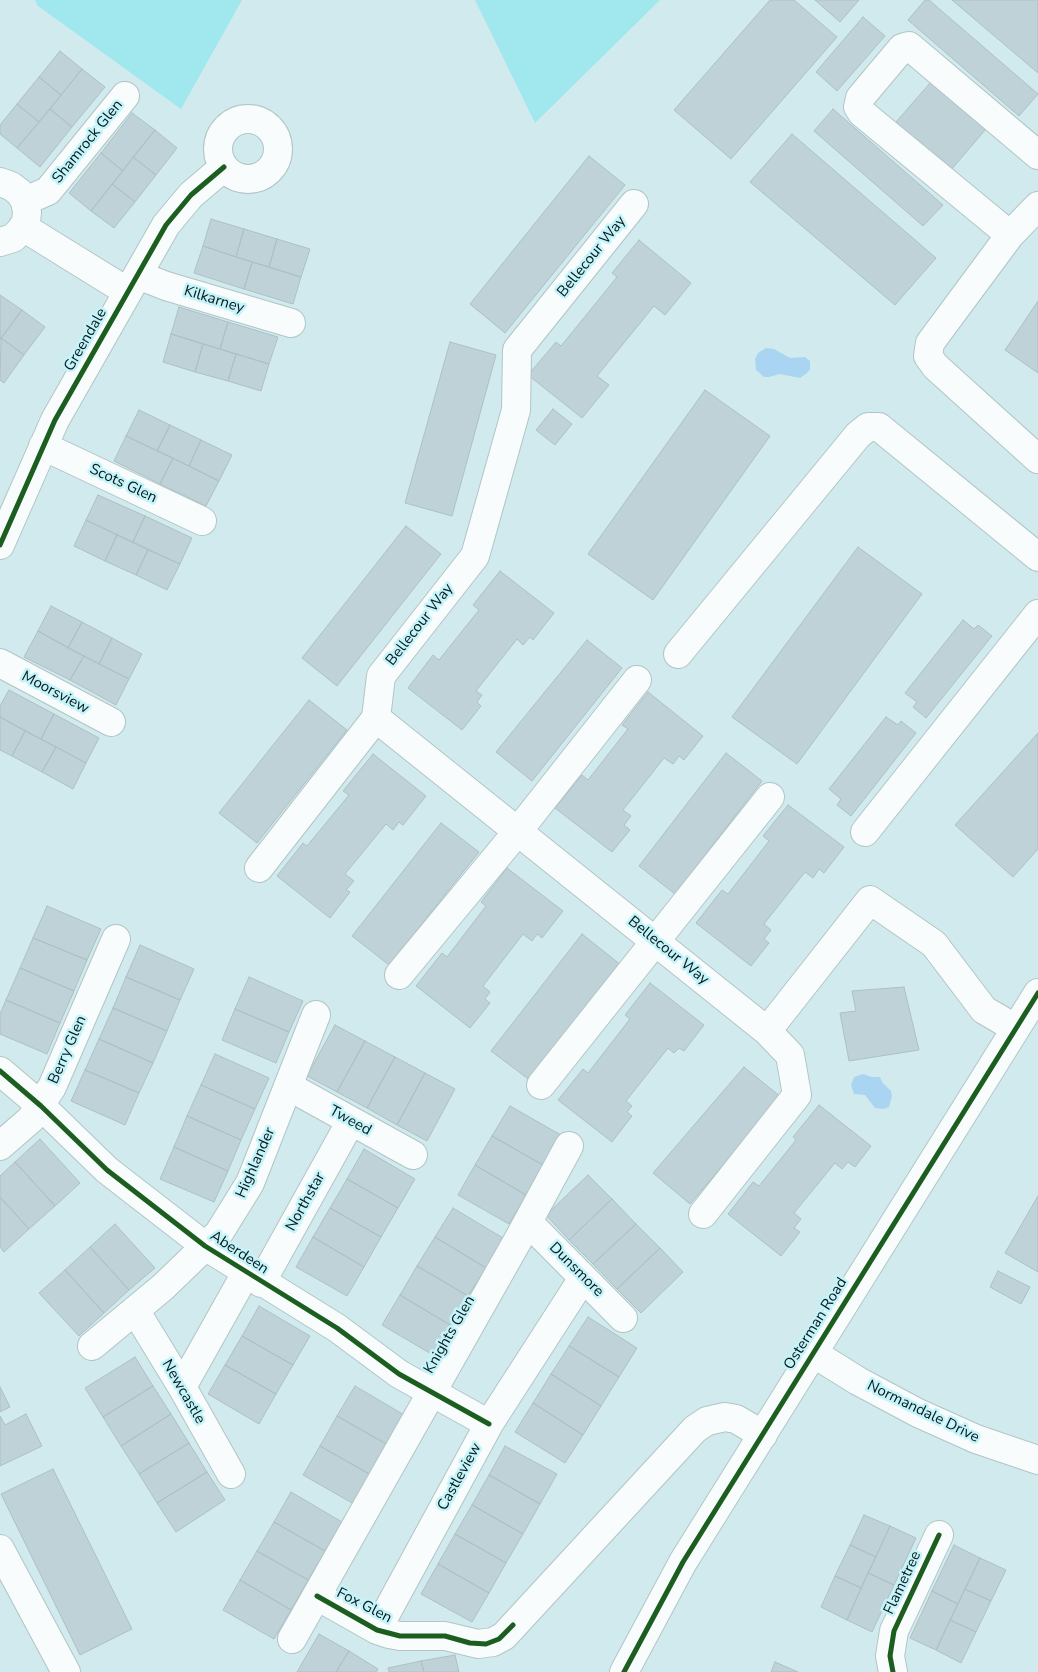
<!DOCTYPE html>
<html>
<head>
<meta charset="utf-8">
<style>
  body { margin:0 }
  canvas { display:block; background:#d1eaed }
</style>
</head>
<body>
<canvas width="1038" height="1672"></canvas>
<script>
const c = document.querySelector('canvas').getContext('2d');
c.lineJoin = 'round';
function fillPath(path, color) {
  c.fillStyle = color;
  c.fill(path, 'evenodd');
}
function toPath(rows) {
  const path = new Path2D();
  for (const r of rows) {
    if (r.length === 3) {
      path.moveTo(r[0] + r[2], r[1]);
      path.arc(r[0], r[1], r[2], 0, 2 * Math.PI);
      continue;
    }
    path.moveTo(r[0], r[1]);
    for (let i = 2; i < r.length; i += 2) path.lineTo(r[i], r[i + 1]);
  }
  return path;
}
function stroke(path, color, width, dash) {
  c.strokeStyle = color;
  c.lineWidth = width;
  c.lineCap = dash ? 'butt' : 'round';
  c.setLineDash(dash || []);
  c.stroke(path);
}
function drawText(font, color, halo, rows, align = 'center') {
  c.font = font + ' "Nunito Sans",sans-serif';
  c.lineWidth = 5;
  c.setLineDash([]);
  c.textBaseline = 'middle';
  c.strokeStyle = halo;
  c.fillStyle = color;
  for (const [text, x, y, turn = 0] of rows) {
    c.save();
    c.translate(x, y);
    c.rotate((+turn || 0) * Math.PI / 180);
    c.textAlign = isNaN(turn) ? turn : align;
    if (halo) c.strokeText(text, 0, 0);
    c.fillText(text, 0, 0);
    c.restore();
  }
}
const green = toPath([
  [35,0,242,0,181,109,38,6],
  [475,0,660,0,535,123]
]);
const water = toPath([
  [766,348,774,349,790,358,805,357,810,361,810,369,807,373,800,378,780,374,769,377,764,377,756,370,755,359,758,353],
  [863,1074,872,1077,880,1077,882,1082,891,1091,892,1096,889,1107,884,1109,875,1108,865,1095,854,1094,851,1085,854,1077]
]);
const building = toPath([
  [770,0,794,0,837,37,731,159,674,110,770,0],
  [815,0,859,0,840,22,815,0],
  [925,0,929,0,1038,94,1019,116,908,20,925,0],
  [952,0,1038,0,1038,73,952,0],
  [863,17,885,36,837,91,816,72,863,17],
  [60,51,82,69,61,95,39,77,60,51],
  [82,69,105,87,72,127,50,109,82,69],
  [39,77,61,95,39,122,17,104,39,77],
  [931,82,986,129,951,170,896,122,931,82],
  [17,104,39,122,17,148,0,134,0,125,17,104],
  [50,109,72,127,40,167,17,148,50,109],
  [833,109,943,205,923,226,814,131,833,109],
  [132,113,155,130,123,171,101,153,132,113],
  [155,130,177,148,156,175,133,157,155,130],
  [792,134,936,258,895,305,750,182,792,134],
  [101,153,123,171,91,211,69,193,101,153],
  [589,156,625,185,505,333,470,304,589,156],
  [133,157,156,175,135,202,112,184,133,157],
  [112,184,135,202,114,228,91,211,112,184],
  [211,219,244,229,236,257,203,246,211,219],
  [244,229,277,239,269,267,236,257,244,229],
  [277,239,310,249,301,277,269,267,277,239],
  [639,240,691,283,665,315,654,306,597,376,609,385,582,418,528,375,556,342,561,346,617,277,612,273,639,240],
  [203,246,252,262,244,289,194,273,203,246],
  [252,262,301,277,293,304,244,289,252,262],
  [0,295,22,310,0,340,0,295],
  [1038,301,1038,373,1005,350,1038,301],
  [179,307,228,322,220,349,171,334,179,307],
  [22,310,45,327,24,355,1,338,22,310],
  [228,322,278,337,269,364,220,349,228,322],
  [171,334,203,344,195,372,163,362,171,334],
  [1,338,24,355,4,383,0,380,1,338],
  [450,342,496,355,452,516,405,503,450,342],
  [203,344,236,354,228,381,195,372,203,344],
  [236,354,269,364,261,391,228,381,236,354],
  [705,390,770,436,653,600,588,554,705,390],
  [553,409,572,424,555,445,536,430,553,409],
  [139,410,170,425,157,451,126,436,139,410],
  [170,425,201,440,189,466,157,451,170,425],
  [126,436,173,458,160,484,114,461,126,436],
  [201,440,232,455,219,481,189,466,201,440],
  [173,458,219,481,206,506,160,484,173,458],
  [98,495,145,516,133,542,86,520,98,495],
  [145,516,192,538,180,564,133,542,145,516],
  [86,520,117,535,105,561,74,546,86,520],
  [406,526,441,554,337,686,302,658,406,526],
  [117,535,148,550,136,575,105,561,117,535],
  [858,547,922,594,797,764,732,717,858,547],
  [148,550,180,564,167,590,136,575,148,550],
  [500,571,554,613,533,640,530,637,523,645,517,639,476,691,482,695,477,702,481,706,462,730,408,688,433,655,439,660,479,610,473,605,500,571],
  [51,606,82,622,68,648,38,631,51,606],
  [963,620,974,629,978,625,992,636,926,718,913,707,917,702,905,693,963,620],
  [82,622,112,638,99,664,68,648,82,622],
  [38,631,84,656,70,680,24,657,38,631],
  [112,638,142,654,129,679,99,664,112,638],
  [587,640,622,668,532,781,496,752,587,640],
  [84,656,129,679,116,705,70,680,84,656],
  [9,690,54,714,41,739,0,717,0,706,9,690],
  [648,692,703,736,684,760,679,756,673,764,664,758,623,810,631,816,624,825,630,830,612,852,555,808,582,775,588,780,628,729,622,725,648,692],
  [309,700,347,730,257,843,219,813,309,700],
  [54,714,99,738,86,763,41,739,54,714],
  [0,717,25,731,12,756,0,750,0,717],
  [886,717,898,725,901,721,916,733,851,816,837,805,841,799,829,789,886,717],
  [25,731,56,747,42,772,12,756,25,731],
  [1038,733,1038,849,1013,877,955,825,1038,733],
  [56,747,86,763,73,789,42,772,56,747],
  [726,753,762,781,675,894,639,866,726,753],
  [373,754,426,796,403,825,399,822,393,830,386,824,345,874,354,881,346,890,350,892,330,918,277,876,303,843,307,846,349,795,343,791,373,754],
  [788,805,844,847,824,873,819,869,813,878,805,872,764,924,771,930,764,939,769,943,751,966,696,923,722,890,728,894,769,841,763,836,788,805],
  [441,823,479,852,389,965,352,936,441,823],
  [507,868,563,911,542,938,537,934,532,941,523,934,483,986,490,992,485,999,490,1003,470,1028,416,986,442,953,447,957,486,906,481,902,507,868],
  [47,906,101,929,87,960,33,938,47,906],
  [582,934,621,965,531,1081,491,1051,582,934],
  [33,938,87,960,74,991,20,968,33,938],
  [140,945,194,969,180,1000,126,977,140,945],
  [20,968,74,991,60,1023,6,1000,20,968],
  [126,977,180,1000,167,1031,113,1008,126,977],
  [249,977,303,1001,289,1032,235,1009,249,977],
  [650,983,704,1025,684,1051,679,1048,674,1053,668,1048,626,1101,632,1106,627,1112,632,1116,612,1142,558,1100,583,1069,588,1073,630,1019,625,1015,650,983],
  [904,987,919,1050,849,1061,840,1013,856,1011,852,991,904,987],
  [6,1000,60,1023,47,1054,0,1034,0,1014,6,1000],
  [113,1008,167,1031,153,1063,99,1039,113,1008],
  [235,1009,289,1032,276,1063,222,1040,235,1009],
  [335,1025,365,1041,337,1092,307,1076,335,1025],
  [99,1039,153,1063,139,1093,85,1070,99,1039],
  [365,1041,395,1057,367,1108,337,1092,365,1041],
  [215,1054,269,1078,255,1109,201,1085,215,1054],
  [395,1057,425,1073,397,1125,367,1108,395,1057],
  [744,1067,781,1097,690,1204,653,1173,744,1067],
  [85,1070,139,1093,125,1125,71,1101,85,1070],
  [425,1073,455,1089,427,1141,397,1125,425,1073],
  [201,1085,255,1109,241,1140,187,1116,201,1085],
  [819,1105,871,1146,855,1167,848,1162,842,1169,835,1163,794,1213,801,1219,794,1228,800,1232,781,1256,728,1214,753,1182,759,1186,796,1140,793,1137,819,1105],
  [510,1106,561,1135,543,1165,492,1136,510,1106],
  [187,1116,241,1140,228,1171,174,1147,187,1116],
  [492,1136,543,1165,526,1195,475,1165,492,1136],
  [40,1139,80,1183,55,1206,15,1162,40,1139],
  [174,1147,228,1171,214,1202,160,1179,174,1147],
  [364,1149,415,1179,398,1208,347,1179,364,1149],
  [15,1162,55,1206,29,1229,0,1197,0,1176,15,1162],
  [475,1165,526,1195,509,1224,458,1195,475,1165],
  [588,1175,612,1199,569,1240,546,1215,588,1175],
  [347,1179,398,1208,381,1237,330,1208,347,1179],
  [1038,1196,1038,1272,1005,1253,1038,1196],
  [0,1197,29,1229,4,1252,0,1247,0,1197],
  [612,1199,636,1224,593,1264,569,1240,612,1199],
  [330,1208,381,1237,364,1267,313,1237,330,1208],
  [453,1208,503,1238,486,1268,435,1237,453,1208],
  [115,1224,155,1268,129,1290,90,1247,115,1224],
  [636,1224,660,1248,617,1289,593,1264,636,1224],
  [313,1237,364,1267,347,1296,296,1267,313,1237],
  [435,1237,486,1268,468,1296,417,1266,435,1237],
  [90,1247,129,1290,104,1313,65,1270,90,1247],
  [660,1248,683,1272,641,1313,617,1289,660,1248],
  [417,1266,468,1296,450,1325,400,1295,417,1266],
  [65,1270,104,1313,79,1336,39,1293,65,1270],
  [998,1271,1030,1287,1021,1304,990,1287,998,1271],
  [400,1295,450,1325,433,1355,382,1325,400,1295],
  [259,1306,310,1336,293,1365,242,1336,259,1306],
  [588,1317,637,1348,619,1377,569,1346,588,1317],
  [242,1336,293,1365,276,1394,225,1365,242,1336],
  [569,1346,619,1377,601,1406,551,1374,569,1346],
  [135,1357,153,1386,103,1417,85,1388,135,1357],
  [225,1365,276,1394,259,1424,208,1394,225,1365],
  [551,1374,601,1406,583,1435,533,1403,551,1374],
  [153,1386,171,1414,121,1446,103,1417,153,1386],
  [355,1386,406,1416,388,1445,337,1416,355,1386],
  [0,1387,10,1407,0,1412,0,1387],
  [533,1403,583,1435,565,1463,515,1432,533,1403],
  [26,1414,42,1446,0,1466,0,1416,5,1425,26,1414],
  [171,1414,189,1443,139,1474,121,1446,171,1414],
  [337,1416,388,1445,371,1475,320,1446,337,1416],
  [189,1443,207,1472,157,1503,139,1474,189,1443],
  [320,1446,371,1475,354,1504,303,1475,320,1446],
  [505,1446,557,1474,540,1504,489,1475,505,1446],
  [53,1469,132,1629,80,1655,1,1494,53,1469],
  [207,1472,225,1500,176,1532,157,1503,207,1472],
  [489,1475,540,1504,523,1534,472,1505,489,1475],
  [291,1492,342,1522,325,1551,274,1522,291,1492],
  [472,1505,523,1534,506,1563,455,1534,472,1505],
  [864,1515,890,1526,876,1557,850,1545,864,1515],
  [274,1522,325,1551,308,1580,257,1551,274,1522],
  [890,1526,916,1538,894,1585,868,1573,890,1526],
  [455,1534,506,1563,489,1593,438,1564,455,1534],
  [850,1545,876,1557,861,1588,835,1576,850,1545],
  [954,1545,980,1558,958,1604,932,1591,954,1545],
  [257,1551,308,1580,291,1610,240,1580,257,1551],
  [980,1558,1006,1570,991,1601,965,1589,980,1558],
  [438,1564,489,1593,472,1622,421,1594,438,1564],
  [868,1573,894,1585,872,1632,847,1620,868,1573],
  [835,1576,861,1588,847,1620,821,1607,835,1576],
  [240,1580,291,1610,274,1639,223,1610,240,1580],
  [965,1589,991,1601,976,1632,950,1620,965,1589],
  [932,1591,958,1604,936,1650,910,1638,932,1591],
  [950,1620,976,1632,961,1663,936,1650,950,1620],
  [319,1634,349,1651,336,1672,297,1672,319,1634],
  [349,1651,378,1669,376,1672,336,1672,349,1651],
  [455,1655,459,1672,424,1672,421,1661,455,1655],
  [421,1661,424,1672,389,1672,388,1668,421,1661],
  [775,1662,798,1672,771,1672,775,1662]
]);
const minor = toPath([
  [248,149,30],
  [0,182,11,186,19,192,25,201,27,212,26,222,20,231,13,238,0,242],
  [25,201,48,191,125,96],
  [634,204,517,350,516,410,475,556,381,676,376,718,767,1031,790,1055,797,1095,703,1214],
  [1038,206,1010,235,930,343,928,356,935,366,1038,459],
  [23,227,128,292],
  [1010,235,862,113,858,107,860,98,902,48,909,46,1038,155],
  [138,275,166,286,291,323],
  [43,446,202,521],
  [0,545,55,420,166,225,191,195,224,167],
  [678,654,858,435,868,427,879,427,1038,557],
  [0,663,111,722],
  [865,832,1038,614],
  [259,868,376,718],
  [399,975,518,831,637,680],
  [767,1031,870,900,934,944,984,1010,1015,1028],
  [0,1071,41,1106,107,1170,205,1246,337,1328,399,1374,489,1424],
  [541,1085,770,797],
  [288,1086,413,1155],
  [0,1146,31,1119,52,1087,116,939],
  [528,1222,623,1318],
  [261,1283,351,1121],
  [135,1310,182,1387,231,1474],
  [92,1346,163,1287,219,1233,250,1183,316,1015],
  [813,1353,858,1381,918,1413,976,1439,1038,1460],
  [182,1387,246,1273],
  [0,1549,66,1672],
  [317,1596,377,1630,389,1634,400,1636,445,1636,478,1644,493,1642,504,1636,695,1429,707,1421,725,1417,736,1419,763,1435],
  [377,1630,489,1424,583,1278],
  [292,1639,518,1240,569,1146],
  [624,1672,683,1562,1038,993],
  [893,1672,890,1656,894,1631,939,1535]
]);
const cycleway = toPath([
  [0,545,55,420,166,225,191,195,224,167],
  [0,1071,41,1106,107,1170,205,1246,337,1328,399,1374,489,1424],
  [317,1596,377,1630,400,1636,445,1636,470,1643,486,1644,499,1639,513,1625],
  [624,1672,683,1562,1038,993],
  [893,1672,890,1656,894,1631,939,1535]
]);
const streetNames = [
  ["Shamrock Glen",88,142,-51],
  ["Bellecour Way",592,257,-51],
  ["Kilkarney",214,300,17],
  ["Greendale",86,340,-60],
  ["Scots Glen",123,484,25],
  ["Bellecour Way",420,625,-52],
  ["Moorsview",55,693,28],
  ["Bellecour Way",668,951,39],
  ["Berry Glen",68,1050,-66],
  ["Tweed",350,1121,29],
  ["Highlander",256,1163,-66],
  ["Northstar",306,1202,-61],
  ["Aberdeen",239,1253,33],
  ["Dunsmore",576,1270,45],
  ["Osterman Road",816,1324,-58],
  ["Knights Glen",450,1335,-60],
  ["Newcastle",183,1392,60],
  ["Normandale Drive",923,1412,26],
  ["Castleview",460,1477,-61],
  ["Flametree",903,1583,-65],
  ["Fox Glen",364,1606,27]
];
fillPath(green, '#a0e7ee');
fillPath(water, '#aad5f2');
fillPath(building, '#bfd2d7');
stroke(building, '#adc0c4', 1);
stroke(minor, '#b1c5c6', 30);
stroke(minor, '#f8fcfc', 28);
stroke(cycleway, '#1b5e20', 5);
drawText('15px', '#07191b', '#c4f4fa', streetNames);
</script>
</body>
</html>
